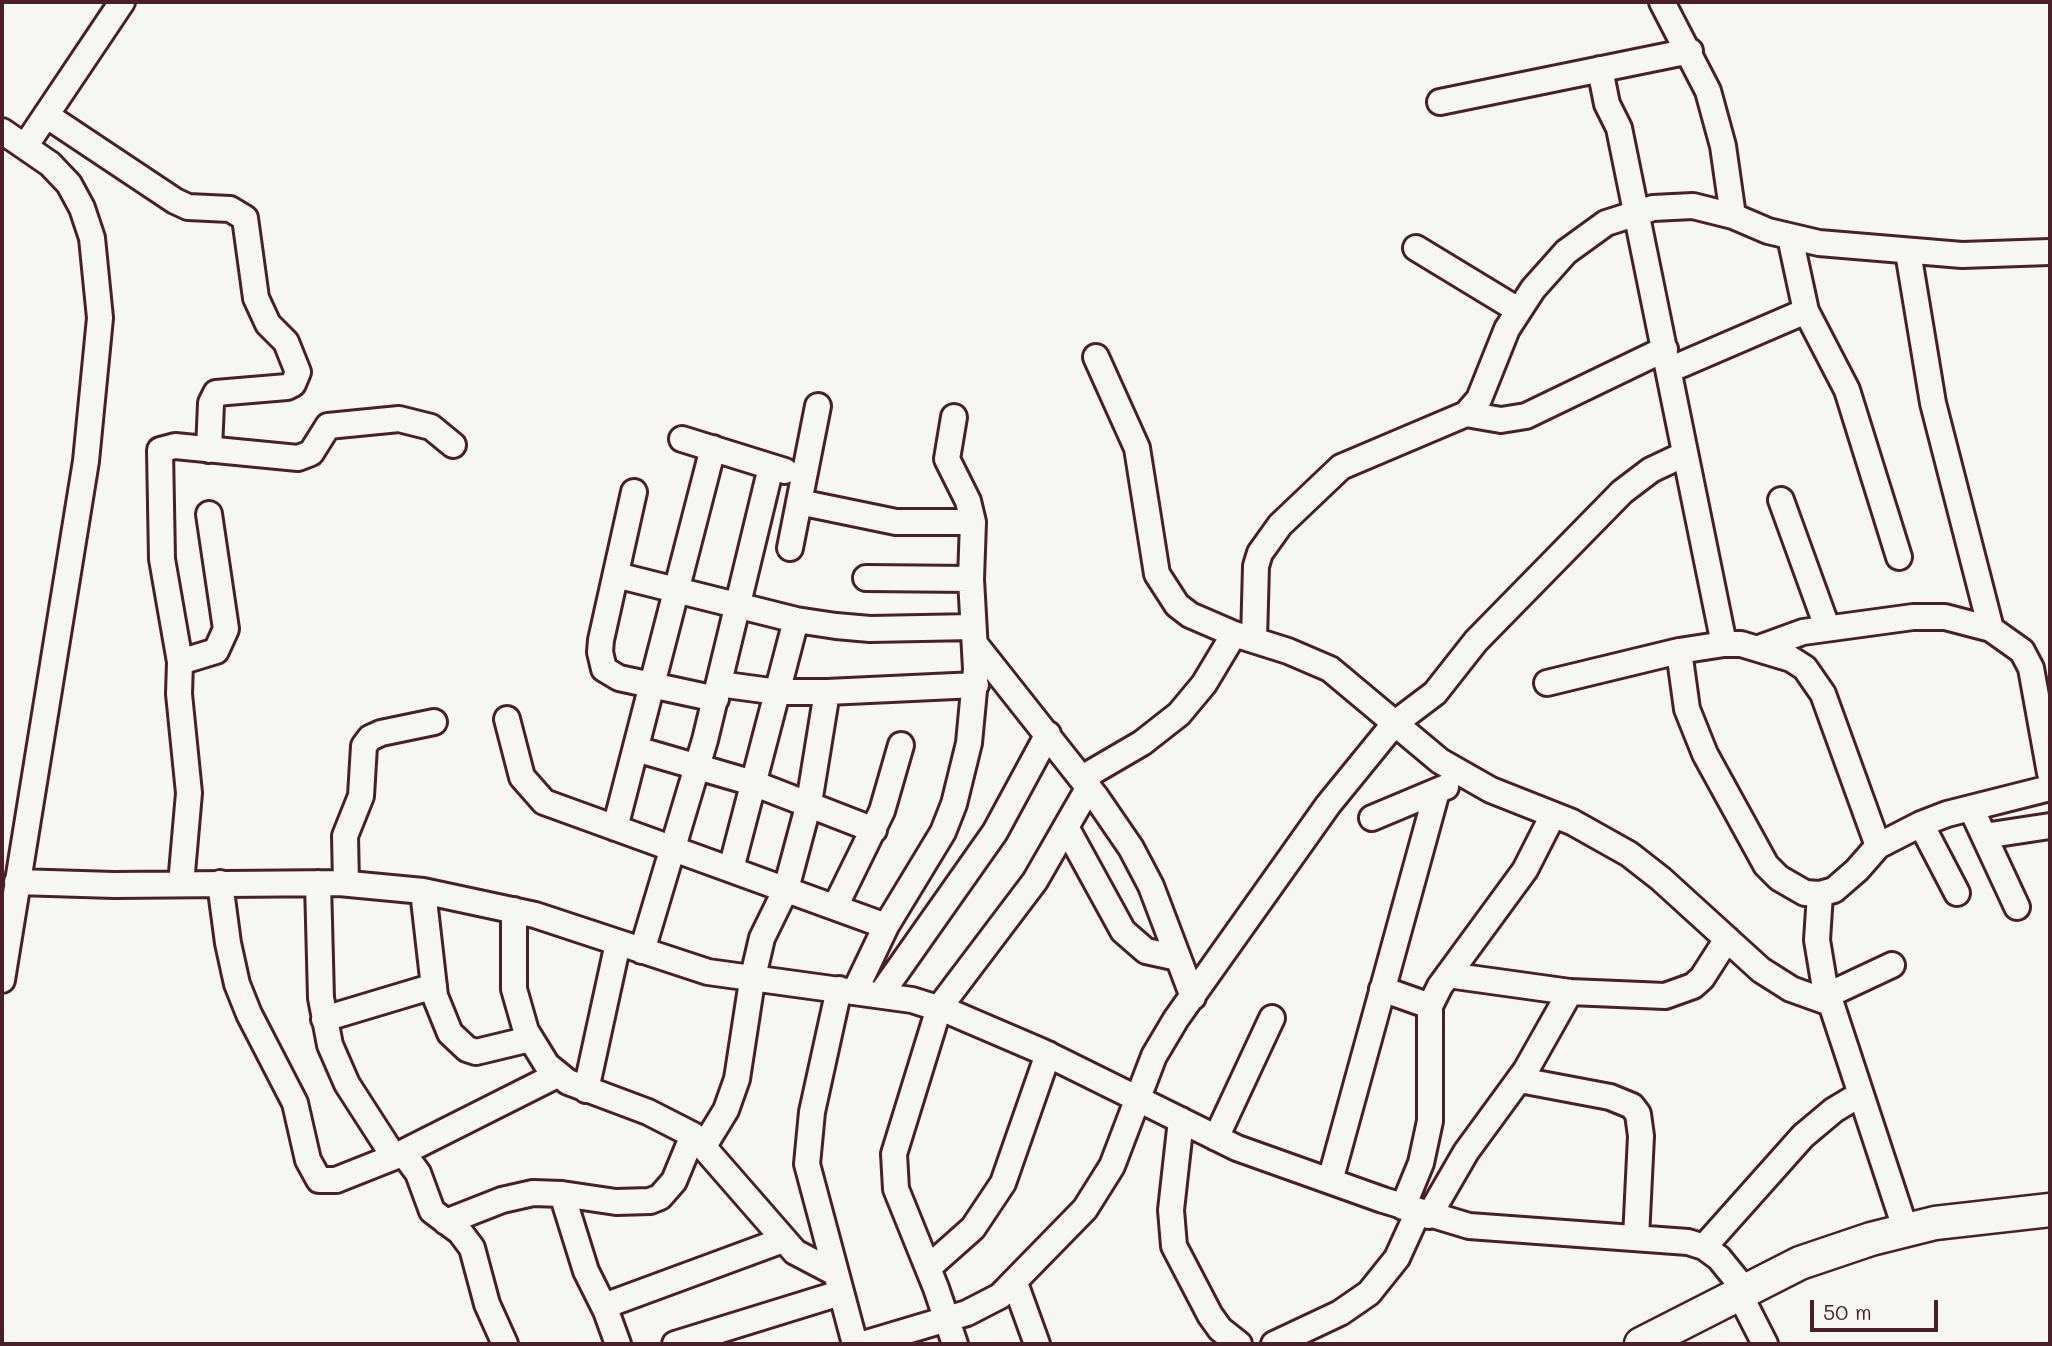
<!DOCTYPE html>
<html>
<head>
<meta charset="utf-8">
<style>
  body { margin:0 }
  #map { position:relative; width:2052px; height:1346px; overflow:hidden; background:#f6f6f2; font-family:Mali,sans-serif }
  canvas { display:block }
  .frame { position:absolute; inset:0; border:4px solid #4a1f2b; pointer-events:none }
  .scale { position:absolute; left:1810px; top:1300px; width:128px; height:32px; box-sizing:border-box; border:4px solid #4a1f2b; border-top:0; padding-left:9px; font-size:21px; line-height:24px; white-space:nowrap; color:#4a1f2b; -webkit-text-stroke:5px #f6f6f2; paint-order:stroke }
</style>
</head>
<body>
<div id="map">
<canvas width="2052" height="1346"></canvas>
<div class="frame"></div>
<div class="scale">50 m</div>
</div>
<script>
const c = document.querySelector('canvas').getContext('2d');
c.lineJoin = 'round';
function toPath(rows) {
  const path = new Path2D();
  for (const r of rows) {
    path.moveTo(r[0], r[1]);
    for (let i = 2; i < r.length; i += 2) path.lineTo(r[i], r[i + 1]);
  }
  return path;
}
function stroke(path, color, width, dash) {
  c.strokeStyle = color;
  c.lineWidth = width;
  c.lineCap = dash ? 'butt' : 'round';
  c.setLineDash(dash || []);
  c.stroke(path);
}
const minor = toPath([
  [1662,2,1708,91,1723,146,1733,216],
  [1600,69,1607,104,1619,128,1724,644],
  [1440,102,1690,51],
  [46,115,175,201,188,207,230,209,245,218,256,298,268,324,286,342,298,372,293,384,287,387,216,393,211,403,209,450],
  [2,131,50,164,69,184,82,208,92,238,100,318,86,461,2,980],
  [26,145,122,2],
  [1790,237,1806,311,1847,390,1899,557],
  [1416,248,1518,310],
  [1908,252,1933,403,1991,629],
  [1096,357,1137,448,1157,574,1177,605,1190,615,1234,634,1288,651,1330,669,1440,761,1491,790,1572,822,1629,854,1661,879,1761,970,1791,989,1830,1003],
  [1669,370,1806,311],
  [1466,414,1501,420,1526,416,1665,349],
  [682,439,785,471],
  [634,492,601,640,600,652,604,669,619,678,716,699],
  [1781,500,1827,627],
  [799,502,896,522,973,522],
  [790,548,818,406],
  [616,575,796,620,836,626,870,629,973,627],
  [866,578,971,579],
  [1254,640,1256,566,1260,553,1280,525,1341,467,1466,414,1479,399,1507,329,1533,289,1566,252,1606,223,1653,208,1693,206,1733,216,1768,231,1819,243,1962,255,2050,252],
  [975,644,1096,797,1131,848,1151,886,1193,997],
  [1759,648,1803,632,1913,617,1945,617,1991,629,2022,651,2031,668,2050,773],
  [1679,651,1687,709,1705,754,1766,865,1779,878,1805,893,1820,894,1834,890,1857,870,1878,846,1921,824,1947,814,2050,788],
  [180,662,216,651,226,629,209,514],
  [1547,683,1679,651,1724,644,1741,644,1791,659,1805,668,1823,694,1878,846],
  [719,684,778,692,827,692,976,685],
  [507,719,522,777,544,802,886,926],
  [636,749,753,783,874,830],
  [1082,778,1142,743,1179,714,1204,684,1234,634],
  [1971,808,2017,907],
  [1372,818,1446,787],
  [1921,824,1957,893],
  [1066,827,1123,931,1146,951,1178,958],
  [615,828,713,448],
  [1984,836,2050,826],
  [731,869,796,620],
  [17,882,114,885,339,883,423,891,535,915,708,972,912,1000,950,1012,1041,1051,1237,1148,1383,1200,1469,1226,1688,1242,1704,1247,1719,1258,1745,1290],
  [220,883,228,943,237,984,249,1014,295,1103,308,1160,319,1180,336,1180,394,1157,557,1075],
  [318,883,321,998,330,1045,347,1084,394,1157],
  [346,883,345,836,361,796,364,746,370,738,381,733,434,722],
  [181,884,189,793,179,694,180,662,162,559,160,450,175,446,298,458,311,453,328,426,399,419,431,427,453,445],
  [423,891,435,996,450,1033,467,1049,476,1052,530,1039],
  [1820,894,1817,940,1824,982,1906,1231],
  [835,907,882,811,901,745],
  [514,910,514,989,526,1031,547,1065,568,1082,648,1112,693,1135,795,1252,835,1273],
  [642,951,705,740,771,467],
  [1448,975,1570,992,1665,996,1693,986,1702,978,1727,939],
  [839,989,812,1112,807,1164,855,1344],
  [1382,989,1430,1006],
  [855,991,886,926,943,832,954,804,969,743,976,669,971,579,973,522,968,501,947,459,954,417],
  [881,994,995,832,1048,734],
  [1828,995,1892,965],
  [324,1019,434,986],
  [1520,1080,1610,1097,1632,1106,1638,1114,1641,1136,1636,1238],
  [586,1090,618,943],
  [1181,1120,1171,1210,1174,1246,1210,1315,1220,1329,1239,1344],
  [1216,1138,1272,1018],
  [704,1146,726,1110,737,1079,752,981,762,938,786,889,809,803,827,692],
  [403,1153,418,1173,432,1211,460,1232,472,1248,487,1304,505,1344],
  [1330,1181,1437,791],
  [562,1194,586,1271,606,1311,618,1344],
  [1403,1207,1421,1163,1430,1121,1430,1006,1440,986,1525,870,1553,815],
  [1429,1216,1466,1152,1526,1070,1570,992],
  [446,1222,502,1200,533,1193,562,1194,616,1202,650,1201,660,1197,674,1181,693,1135],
  [1704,1247,1803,1136,1834,1110,1859,1095],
  [928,1268,973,1228,1003,1183,1048,1054],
  [1015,1283,1037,1344],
  [1739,1293,1765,1344],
  [604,1306,783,1240],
  [675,1344,840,1293],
  [863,1344,967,1313,1000,1296,1085,1209,1112,1166,1154,1056,1176,1019,1328,805,1394,724,1435,693,1476,641,1622,492,1651,470,1685,454],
  [955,1344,936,1288,896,1189,894,1154,939,1008,1035,881,1089,787],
  [1274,1344,1340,1313,1369,1293,1397,1258,1418,1212]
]);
const major = toPath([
  [1641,1344,1800,1263,1871,1239,1935,1223,2050,1210]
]);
stroke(minor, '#4a1f2b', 30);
stroke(major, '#4a1f2b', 37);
stroke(minor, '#f6f6f2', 24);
stroke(major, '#f6f6f2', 32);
</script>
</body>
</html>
